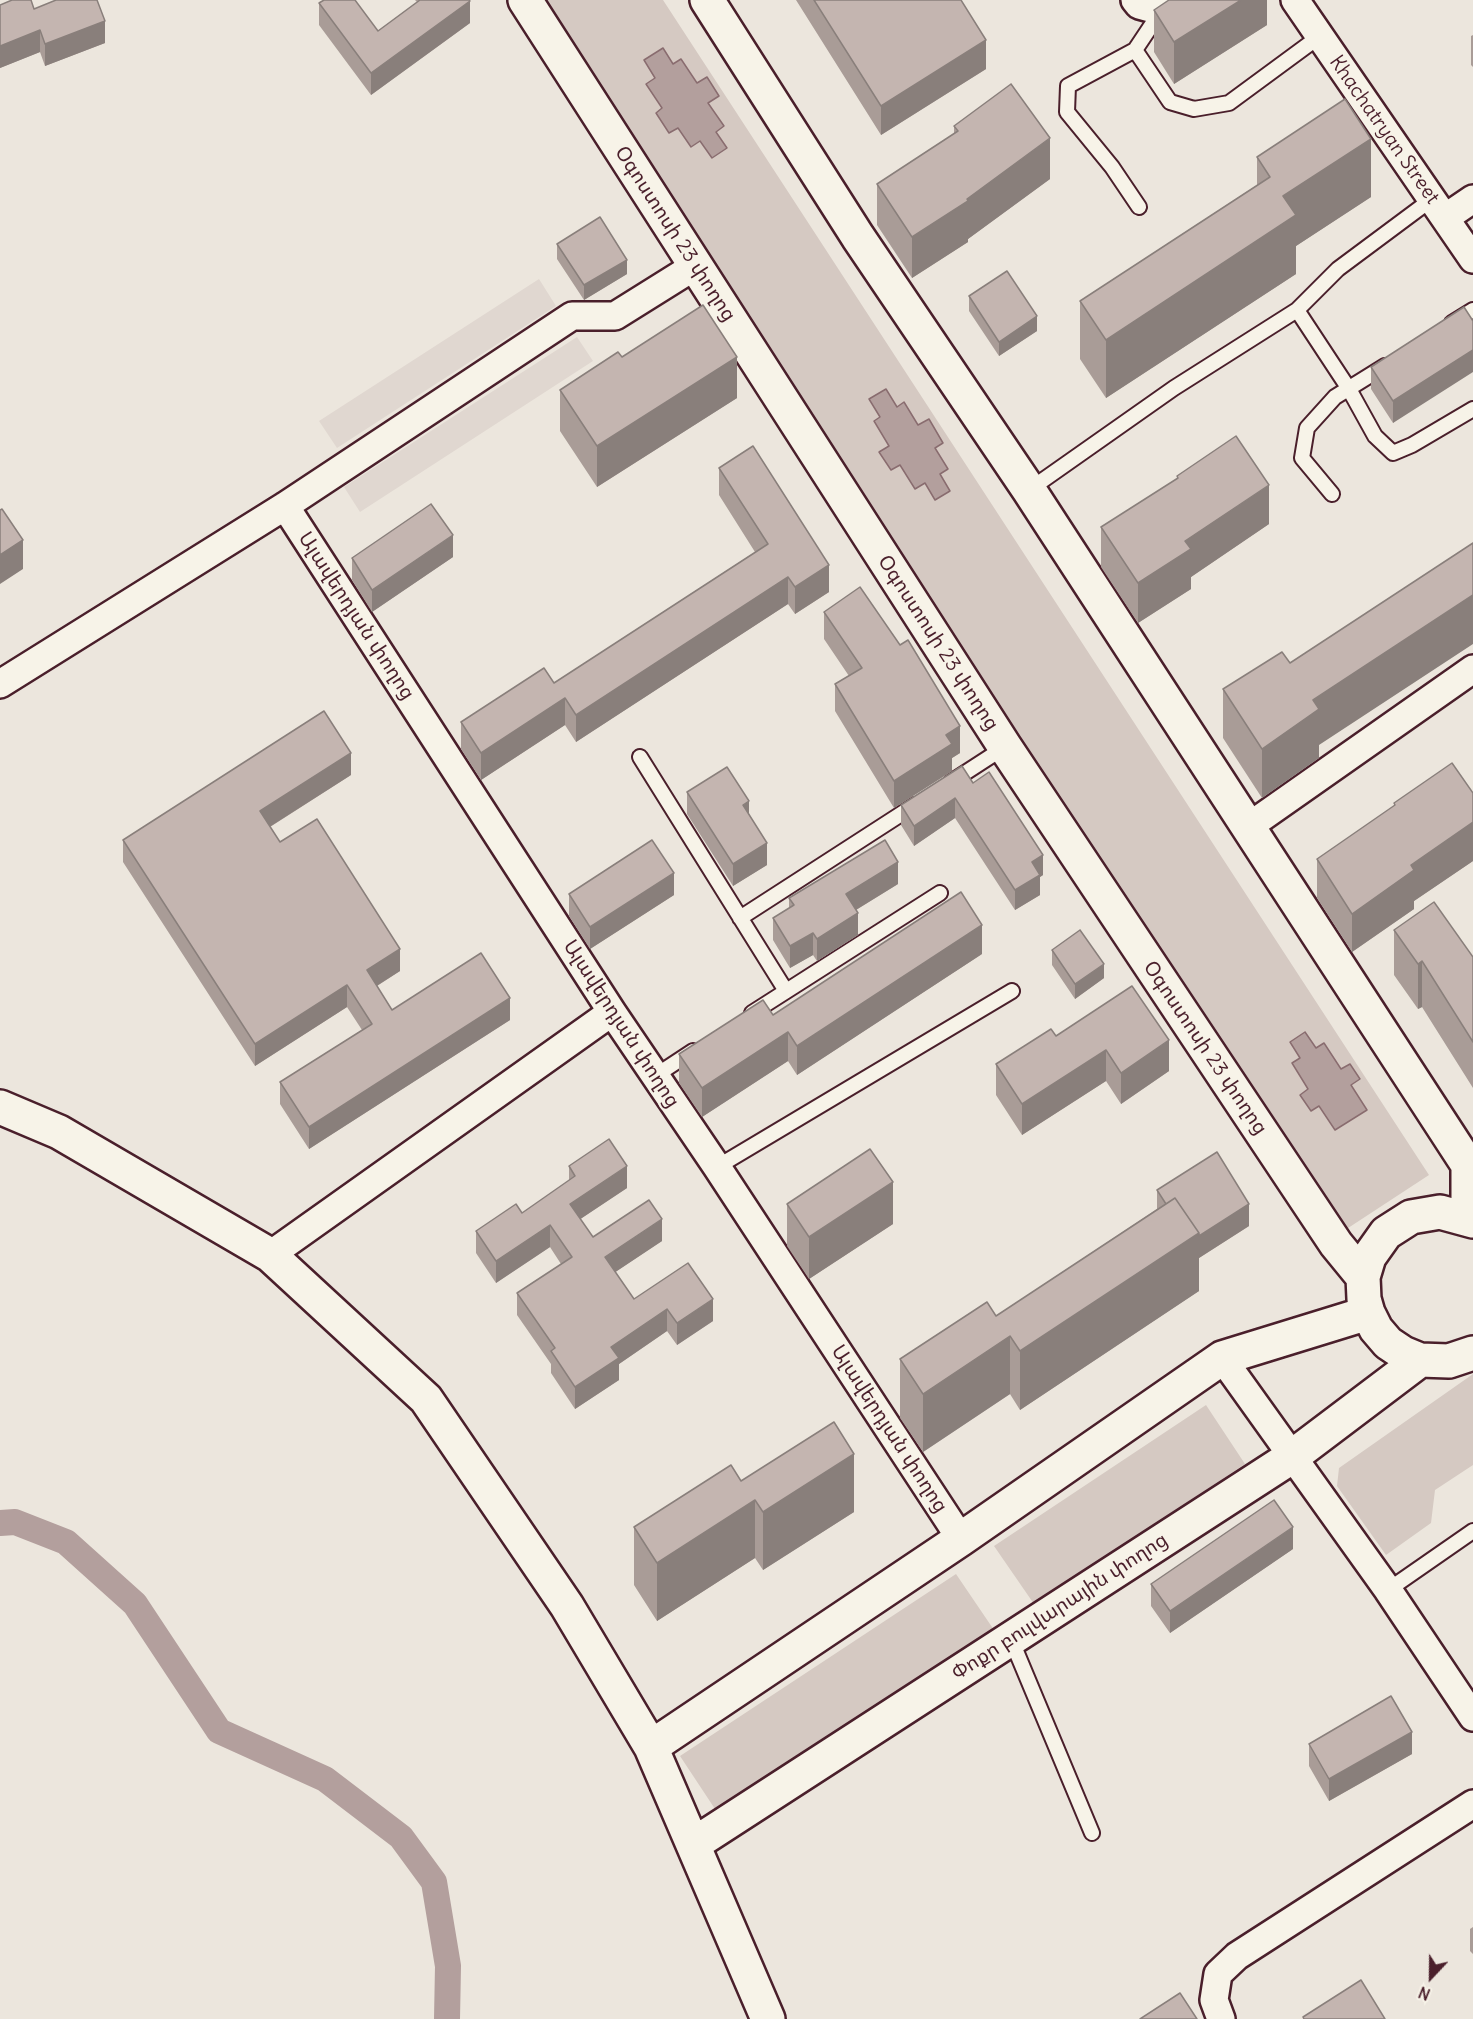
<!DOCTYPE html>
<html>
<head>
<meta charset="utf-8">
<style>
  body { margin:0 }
  #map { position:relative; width:1473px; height:2019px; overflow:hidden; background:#ece6dd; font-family:Delius,sans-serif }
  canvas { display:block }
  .north { position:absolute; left:1401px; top:1947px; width:60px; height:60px; -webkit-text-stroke:4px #f7f3e8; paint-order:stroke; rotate:202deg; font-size:16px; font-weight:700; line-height:24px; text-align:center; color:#4a1f2b }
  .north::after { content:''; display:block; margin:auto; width:21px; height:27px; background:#4a1f2b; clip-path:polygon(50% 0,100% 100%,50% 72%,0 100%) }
</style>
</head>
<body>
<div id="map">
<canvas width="1473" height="2019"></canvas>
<div class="north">N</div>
</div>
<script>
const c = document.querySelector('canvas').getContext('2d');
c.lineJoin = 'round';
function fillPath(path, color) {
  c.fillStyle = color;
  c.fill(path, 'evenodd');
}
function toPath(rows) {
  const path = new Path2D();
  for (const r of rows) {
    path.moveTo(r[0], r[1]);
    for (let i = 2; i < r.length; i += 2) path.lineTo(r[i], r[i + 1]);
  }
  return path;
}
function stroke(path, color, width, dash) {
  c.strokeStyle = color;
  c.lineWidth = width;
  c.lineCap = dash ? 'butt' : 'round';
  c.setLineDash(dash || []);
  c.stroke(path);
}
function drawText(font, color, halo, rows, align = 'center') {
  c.font = font + ' Delius,"Noto Sans Armenian",sans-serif';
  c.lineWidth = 4.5;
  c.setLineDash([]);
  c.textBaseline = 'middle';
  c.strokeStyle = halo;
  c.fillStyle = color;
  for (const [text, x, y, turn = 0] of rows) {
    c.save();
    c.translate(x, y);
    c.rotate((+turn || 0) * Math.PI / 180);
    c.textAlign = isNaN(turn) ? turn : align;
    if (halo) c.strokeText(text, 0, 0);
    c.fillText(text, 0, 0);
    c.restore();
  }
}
const built = toPath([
  [539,279,556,306,337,448,319,421],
  [577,337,593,361,360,512,344,487]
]);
const green = toPath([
  [539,0,663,0,1429,1175,1342,1232],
  [1473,1374,1473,1465,1435,1490,1431,1523,1386,1555,1337,1486,1339,1468],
  [1206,1405,1245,1464,1034,1604,994,1546],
  [956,1574,994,1630,717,1812,680,1756]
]);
const water = toPath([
  [663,48,673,64,681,59,697,83,707,77,719,96,708,103,724,126,716,132,727,148,712,158,700,141,691,147,678,128,669,133,656,113,662,108,646,84,655,78,644,60,663,48],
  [886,389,897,407,904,402,918,425,929,419,943,443,935,448,948,469,940,474,950,491,935,500,925,483,915,489,900,465,891,470,879,452,889,446,874,421,880,417,869,399,886,389],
  [1305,1032,1316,1048,1324,1043,1341,1069,1350,1064,1360,1079,1351,1085,1367,1110,1335,1130,1319,1106,1311,1111,1300,1095,1308,1089,1292,1063,1300,1058,1290,1042,1305,1032]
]);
const canal = toPath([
  [0,1523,15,1522,66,1542,135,1604,219,1731,325,1779,401,1837,434,1882,448,1966,447,2019]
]);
const service = toPath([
  [1135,50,1170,102,1194,109,1229,103,1320,36],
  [1139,207,1112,167,1067,112,1068,86,1135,50,1161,11],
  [1297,310,1349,389,1375,436,1393,453,1412,445,1473,409],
  [1452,323,1473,310],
  [1029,490,1174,388,1297,310,1338,269,1432,199],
  [1332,494,1302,458,1307,428,1335,397,1385,366],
  [640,757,786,991],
  [951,782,1005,747],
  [740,918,915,805],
  [752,1013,940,893],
  [655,1076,693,1051],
  [717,1167,1012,991],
  [1388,1590,1473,1531],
  [1011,1639,1092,1833]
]);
const minor = toPath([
  [1135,0,1139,5,1161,11,1177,9,1189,0],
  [1295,0,1473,259],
  [1445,218,1473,199],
  [285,506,612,1012,717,1167,961,1539],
  [0,684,285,506,572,316,615,316,695,266],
  [1248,827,1473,669],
  [270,1255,612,1012],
  [1222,1358,1388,1590,1473,1717],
  [1221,2019,1214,2000,1218,1974,1237,1956,1473,1804]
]);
const tertiary = toPath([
  [525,0,1005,747,1336,1244,1363,1277],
  [707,0,858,237,1029,490,1468,1165,1468,1219],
  [0,1107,59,1132,270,1255,426,1399,567,1606,651,1747,768,2019],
  [1473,1221,1440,1212,1411,1217,1386,1233,1369,1257,1363,1277,1364,1299,1368,1313,1376,1329,1388,1343,1403,1353,1420,1360,1449,1361,1473,1353],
  [651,1747,961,1539,1222,1358,1368,1313],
  [694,1844,1293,1456,1420,1360]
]);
const wall = toPath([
  [415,0,469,0,470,23,371,95,319,25,319,3,378,31,417,2],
  [796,0,961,0,986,69,881,135],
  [1267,0,1267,25,1174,84,1154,52,1154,10],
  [0,5,105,43,45,66,40,52,0,68],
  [1473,35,1473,67,1471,65,1471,36],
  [954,126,1050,179,968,239,968,242,912,278,877,225,877,184,954,134],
  [1257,157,1371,197,1296,246,1296,274,1106,398,1080,359,1080,301,1257,185],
  [557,244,627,274,584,300,557,259],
  [969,296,1037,331,999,356,969,311],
  [1473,321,1393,423,1371,389,1371,367],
  [560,390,737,398,597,487,560,431],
  [719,468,829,592,795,614,788,604,576,742,565,725,481,780,461,749,461,722,554,683,755,552,719,495],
  [1177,476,1269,524,1191,577,1191,589,1138,623,1101,567,1101,527,1177,479],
  [453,557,372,612,352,580,352,558],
  [824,612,960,753,952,758,952,771,894,808,835,711,835,684,849,676,824,639],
  [1223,689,1319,745,1319,758,1262,798,1223,738],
  [351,775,270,827,280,842,400,971,377,986,392,1010,510,1020,309,1149,280,1104,280,1082,362,1030,347,1007,255,1066,123,862,123,840],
  [973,783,1043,875,1040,877,1040,895,1015,910,955,818,914,846,901,825,901,805],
  [687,792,749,814,767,865,733,886,687,814],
  [1473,793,1473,861,1414,901,1414,909,1352,952,1317,898,1317,859,1394,806,1394,803],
  [898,884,856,910,858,935,817,961,813,955,790,968,773,940,773,918,789,908,789,898],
  [569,894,674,895,590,949,569,916],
  [1394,930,1473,957,1473,1088,1422,1007,1418,1009,1394,975],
  [1052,950,1104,978,1075,999,1052,965],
  [982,954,797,1075,788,1061,702,1117,679,1083,679,1054,773,1015],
  [1132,986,1169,1071,1121,1104,1106,1081,1022,1135,996,1095,996,1064,1056,1036],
  [569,1166,627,1188,580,1219,593,1237,662,1241,615,1272,634,1299,713,1321,677,1345,667,1331,619,1364,619,1380,575,1409,551,1373,551,1364,517,1315,517,1293,561,1264,550,1247,496,1283,476,1253,476,1231,522,1213,569,1181],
  [1157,1190,1249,1226,1199,1258,1199,1291,1020,1410,1010,1394,923,1452,900,1418,900,1359,996,1316,1157,1209],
  [787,1204,893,1224,809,1279,787,1246],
  [741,1481,854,1512,763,1570,755,1558,657,1621,634,1585,634,1527],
  [1293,1549,1170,1633,1151,1606,1151,1584],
  [1309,1744,1412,1754,1329,1801,1309,1766],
  [1473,1927,1473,1954,1470,1951,1470,1929]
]);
const shadedWall = toPath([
  [1241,0,1267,0,1267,25,1174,84,1174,42],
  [470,1,470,23,371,95,371,73],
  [105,21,105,43,45,66,45,44],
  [40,30,40,52,0,68,0,46],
  [986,40,986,69,881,135,881,106],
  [1050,138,1050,179,968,239,968,242,912,278,912,237,967,199],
  [1371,139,1371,197,1296,246,1296,274,1106,398,1106,340,1283,196],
  [627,260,627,274,584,300,584,285],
  [1037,316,1037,331,999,356,999,342],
  [1473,350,1473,372,1393,423,1393,401],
  [737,357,737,398,597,487,597,446],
  [1269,485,1269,524,1191,577,1191,589,1138,623,1138,583,1185,541],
  [453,535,453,557,372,612,372,590],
  [23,540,23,569,0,584,0,555],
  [829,565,829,592,795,614,795,587],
  [788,577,788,604,576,742,576,715],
  [1473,595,1473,644,1319,745,1319,758,1262,798,1262,749,1313,700],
  [565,698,565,725,481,780,481,753],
  [960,726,960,753,952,758,952,771,894,808,894,781,946,735],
  [351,753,351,775,260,833,260,811],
  [955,798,955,818,914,846,914,826],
  [749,801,749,823,743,805],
  [1473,822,1473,861,1414,901,1414,909,1352,952,1352,914,1411,865],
  [767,843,767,865,733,886,733,864],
  [1043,855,1043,875,1040,877,1040,895,1015,910,1015,890,1032,862],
  [898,862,898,884,846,916,846,894],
  [674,873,674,895,590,949,590,927],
  [858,913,858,935,817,961,817,939],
  [982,925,982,954,797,1075,797,1046],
  [813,933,813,955,790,968,790,946],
  [400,949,400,971,367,992,367,970],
  [1422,961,1422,1007,1418,1009,1418,964],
  [1104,964,1104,978,1075,999,1075,984],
  [347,985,347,1007,255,1066,255,1044],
  [510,998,510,1020,309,1149,309,1127],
  [788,1032,788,1061,702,1117,702,1088],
  [1169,1040,1169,1071,1121,1104,1121,1073],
  [1106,1050,1106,1081,1022,1135,1022,1104],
  [627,1166,627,1188,570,1226,570,1204],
  [893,1182,893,1224,809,1279,809,1237],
  [1249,1204,1249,1226,1199,1258,1199,1291,1020,1410,1020,1351,1199,1233],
  [662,1219,662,1241,605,1279,605,1257],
  [550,1225,550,1247,496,1283,496,1261],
  [713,1299,713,1321,677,1345,677,1323],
  [667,1309,667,1331,619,1364,619,1380,575,1409,575,1387,611,1347],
  [1010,1336,1010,1394,923,1452,923,1394],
  [854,1454,854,1512,763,1570,763,1512],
  [755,1500,755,1558,657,1621,657,1563],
  [1293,1527,1293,1549,1170,1633,1170,1611],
  [1412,1732,1412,1754,1329,1801,1329,1779]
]);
const building = toPath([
  [12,0,31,0,34,9,56,0,97,0,105,21,45,44,40,30,0,46,0,5,12,0],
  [324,0,355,0,378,31,420,0,469,0,470,1,371,73,319,3,324,0],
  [814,0,961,0,986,40,881,106,814,0],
  [1169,0,1241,0,1174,42,1154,10,1169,0],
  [1011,84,1050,138,967,199,968,201,912,237,877,184,958,131,954,126,1011,84],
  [1345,99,1371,139,1283,196,1296,215,1106,340,1080,301,1270,177,1257,157,1345,99],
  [600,217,627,260,584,285,557,244,600,217],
  [1007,271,1037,316,999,342,969,296,1007,271],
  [703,305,737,357,597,446,560,390,618,352,622,357,703,305],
  [1464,307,1473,321,1473,350,1393,401,1371,367,1464,307],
  [1236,436,1269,485,1185,541,1191,549,1138,583,1101,527,1178,478,1177,476,1236,436],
  [753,446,829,565,795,587,788,577,576,715,565,698,481,753,461,722,544,668,554,683,768,544,719,468,753,446],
  [431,504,453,535,372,590,352,558,431,504],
  [2,509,23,540,0,555,0,510,2,509],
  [1473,543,1473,595,1313,700,1319,709,1262,749,1223,689,1282,652,1290,663,1473,543],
  [860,587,900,645,908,640,960,726,946,735,952,744,894,781,835,684,862,668,824,612,860,587],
  [324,711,351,753,260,811,280,842,317,819,400,949,367,970,392,1010,481,953,510,998,309,1127,280,1082,372,1024,347,985,255,1044,123,840,324,711],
  [1452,763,1473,793,1473,822,1411,865,1414,870,1352,914,1317,859,1395,805,1394,803,1452,763],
  [962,766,973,783,989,772,1043,855,1032,862,1040,875,1015,890,955,798,914,826,901,805,962,766],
  [727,767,749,801,743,805,767,843,733,864,687,792,727,767],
  [652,840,674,873,590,927,569,894,652,840],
  [885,840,898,862,846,894,858,913,817,939,813,933,790,946,773,918,794,905,789,898,885,840],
  [961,892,982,925,797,1046,788,1032,702,1088,679,1054,763,1000,773,1015,961,892],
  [1434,902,1473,957,1473,1042,1422,961,1418,964,1394,930,1434,902],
  [1080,930,1104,964,1075,984,1052,950,1080,930],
  [1132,986,1169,1040,1121,1073,1106,1050,1022,1104,996,1064,1051,1029,1056,1036,1132,986],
  [609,1139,627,1166,570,1204,593,1237,649,1200,662,1219,605,1257,634,1299,688,1263,713,1299,677,1323,667,1309,611,1347,619,1358,575,1387,551,1351,555,1348,517,1293,572,1257,550,1225,496,1261,476,1231,516,1204,522,1213,575,1176,569,1166,609,1139],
  [870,1149,893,1182,809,1237,787,1204,870,1149],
  [1217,1152,1249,1204,1199,1236,1199,1233,1175,1198,1166,1204,1157,1190,1217,1152],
  [1175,1198,1199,1233,1020,1351,1010,1336,923,1394,900,1359,987,1302,996,1316,1175,1198],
  [834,1422,854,1454,763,1512,755,1500,657,1563,634,1527,731,1465,741,1481,834,1422],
  [1274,1500,1293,1527,1170,1611,1151,1584,1274,1500],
  [1391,1696,1412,1732,1329,1779,1309,1744,1391,1696],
  [1361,1980,1385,2019,1304,2019,1303,2017,1361,1980],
  [1180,1993,1197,2019,1140,2019,1180,1993]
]);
const streetNames = [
  ["Khachatryan Street",1384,130,55],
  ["Օգոստոսի 23 փողոց",675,234,57],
  ["Ալավերդյան փողոց",356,616,57],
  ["Օգոստոսի 23 փողոց",938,643,57],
  ["Ալավերդյան փողոց",621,1024,57],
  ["Օգոստոսի 23 փողոց",1205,1048,56],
  ["Ալավերդյան փողոց",889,1429,57],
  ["Փոքր բուլվարային փողոց",1060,1607,-33]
];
fillPath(built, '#e0d7d0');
fillPath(green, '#d5c9c2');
fillPath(water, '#b39f9d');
stroke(water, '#896c6f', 1.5);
stroke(canal, '#b39f9d', 26);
stroke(service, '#4a1f2b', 18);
stroke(minor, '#4a1f2b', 32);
stroke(tertiary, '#4a1f2b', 38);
stroke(service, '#f7f3e8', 14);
stroke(minor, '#f7f3e8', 27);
stroke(tertiary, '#f7f3e8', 33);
fillPath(wall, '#a99c97');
fillPath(shadedWall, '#897f7b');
fillPath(building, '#c4b5b0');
stroke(building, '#897f7b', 1.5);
drawText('20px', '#4a1f2b', '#f7f3e8', streetNames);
</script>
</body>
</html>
